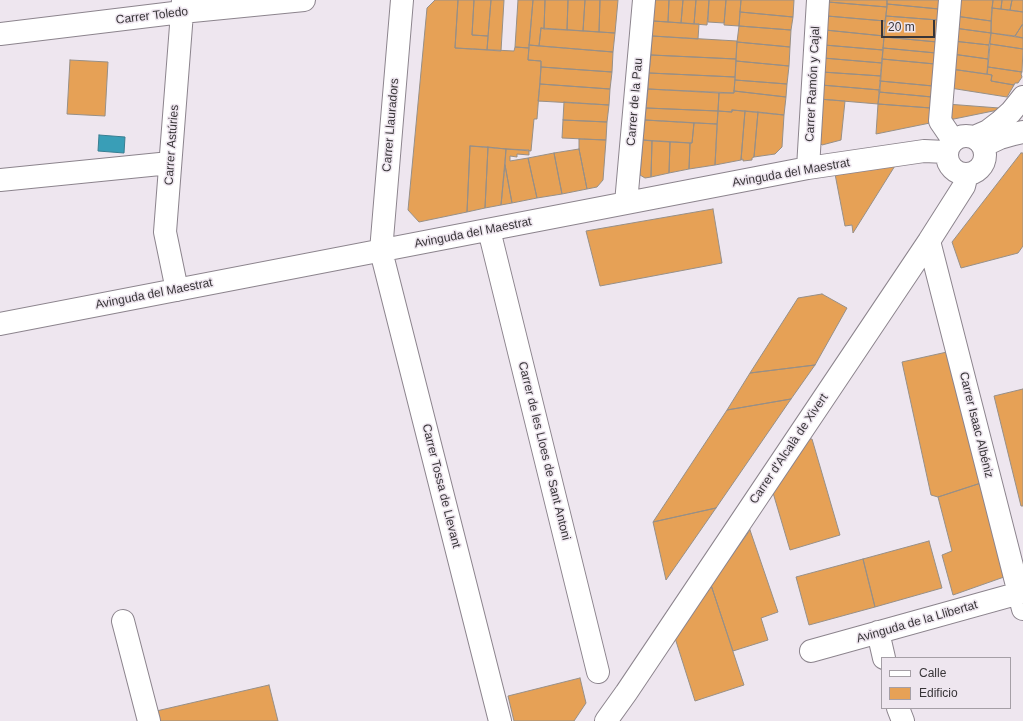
<!DOCTYPE html>
<html>
<head>
<meta charset="utf-8">
<style>
  body { margin:0 }
  #map { position:relative; width:1023px; height:721px; overflow:hidden; background:#eee6ef; font-family:Arial,sans-serif }
  canvas { display:block }
  .legend { position:absolute; left:881px; top:657px; width:130px; height:52px; box-sizing:border-box; background:#eee6ef; border:1px solid #a59fa6; margin:0; padding:5px 7px; list-style:none; font-size:12px; color:#383538 }
  .legend li { display:flex; align-items:center; gap:8px; height:20px }
  .legend b { width:20px; border:1px solid #a59fa6 }
  .scale { position:absolute; left:881px; top:20px; width:54px; height:18px; box-sizing:border-box; border:2px solid #383538; border-top:0; padding-left:5px; font-size:12px; line-height:14px; white-space:nowrap; color:#383538; -webkit-text-stroke:3px #eee6ef; paint-order:stroke }
</style>
</head>
<body>
<div id="map">
<canvas width="1023" height="721"></canvas>
<ul class="legend">
<li><b style="height:5px;background:#fff"></b>Calle</li>
<li><b style="height:11px;background:#e6a156"></b>Edificio</li>
</ul>
<div class="scale">20 m</div>
</div>
<script>
const c = document.querySelector('canvas').getContext('2d');
c.lineJoin = 'round';
function fillPath(path, color) {
  c.fillStyle = color;
  c.fill(path, 'evenodd');
}
function toPath(rows) {
  const path = new Path2D();
  for (const r of rows) {
    if (r.length === 3) {
      path.moveTo(r[0] + r[2], r[1]);
      path.arc(r[0], r[1], r[2], 0, 2 * Math.PI);
      continue;
    }
    path.moveTo(r[0], r[1]);
    for (let i = 2; i < r.length; i += 2) path.lineTo(r[i], r[i + 1]);
  }
  return path;
}
function stroke(path, color, width, dash) {
  c.strokeStyle = color;
  c.lineWidth = width;
  c.lineCap = dash ? 'butt' : 'round';
  c.setLineDash(dash || []);
  c.stroke(path);
}
function drawText(font, color, halo, rows, align = 'center') {
  c.font = font + ' Arial,sans-serif';
  c.lineWidth = 3;
  c.setLineDash([]);
  c.textBaseline = 'middle';
  c.strokeStyle = halo;
  c.fillStyle = color;
  for (const [text, x, y, turn = 0] of rows) {
    c.save();
    c.translate(x, y);
    c.rotate((+turn || 0) * Math.PI / 180);
    c.textAlign = isNaN(turn) ? turn : align;
    if (halo) c.strokeText(text, 0, 0);
    c.fillText(text, 0, 0);
    c.restore();
  }
}
const water = toPath([
  [99,135,125,137,124,153,98,151,99,135]
]);
const building = toPath([
  [435,0,458,0,455,48,514,51,515,47,529,48,528,60,541,61,541,67,537,119,534,119,531,151,470,146,467,212,419,222,408,210,427,8,435,0],
  [458,0,474,0,472,35,488,36,487,50,455,48,458,0],
  [474,0,491,0,488,36,472,35,474,0],
  [491,0,504,0,501,51,487,50,491,0],
  [518,0,533,0,529,48,515,47,518,0],
  [533,0,545,0,544,29,541,28,539,46,529,45,533,0],
  [545,0,568,0,567,30,544,29,545,0],
  [568,0,585,0,583,31,567,30,568,0],
  [585,0,600,0,599,32,583,31,585,0],
  [600,0,618,0,615,33,599,32,600,0],
  [655,0,669,0,668,22,653,21,655,0],
  [669,0,683,0,681,23,668,22,669,0],
  [683,0,696,0,694,24,681,23,683,0],
  [696,0,709,0,707,25,694,24,696,0],
  [709,0,726,0,724,23,708,22,709,0],
  [726,0,741,0,739,26,724,25,726,0],
  [741,0,794,0,793,17,740,12,741,0],
  [828,0,887,0,887,7,828,2,828,0],
  [887,0,940,0,939,9,887,4,887,0],
  [957,0,993,0,991,21,955,16,957,0],
  [993,0,1002,0,1001,9,992,8,993,0],
  [1002,0,1012,0,1010,10,1001,9,1002,0],
  [1012,0,1023,0,1023,12,1010,10,1012,0],
  [828,2,887,7,885,21,827,16,828,2],
  [887,4,939,9,938,20,886,16,887,4],
  [992,8,1023,12,1023,25,1022,25,1015,36,991,33,992,8],
  [740,12,793,17,791,30,739,26,740,12],
  [827,16,885,21,884,36,825,30,827,16],
  [886,16,938,20,937,42,884,37,886,16],
  [955,16,991,21,991,33,954,28,955,16],
  [653,21,699,24,698,39,652,36,653,21],
  [1022,25,1023,25,1023,38,1015,36,1022,25],
  [739,26,791,30,790,47,737,42,739,26],
  [541,28,615,33,613,52,539,46,541,28],
  [954,28,991,33,989,45,953,41,954,28],
  [825,30,884,36,883,50,824,45,825,30],
  [991,33,1023,38,1023,49,990,44,991,33],
  [652,36,737,41,736,59,651,55,652,36],
  [884,37,937,42,936,53,883,48,884,37],
  [953,41,989,45,988,59,952,54,953,41],
  [737,42,790,47,789,66,736,61,737,42],
  [990,44,1023,49,1022,72,988,67,990,44],
  [529,45,613,52,612,72,541,67,541,61,528,60,529,45],
  [824,45,883,50,882,63,823,58,824,45],
  [883,48,936,53,935,64,882,59,883,48],
  [952,54,988,59,987,74,951,69,952,54],
  [651,55,736,59,735,77,649,73,651,55],
  [823,58,882,63,881,76,822,72,823,58],
  [882,59,935,64,933,86,880,81,882,59],
  [70,60,108,62,105,116,67,114,70,60],
  [736,61,789,66,787,84,735,80,736,61],
  [541,67,612,72,610,89,540,84,541,67],
  [988,67,1022,72,1021,74,1022,77,1018,83,1015,83,1014,85,991,81,992,75,987,74,988,67],
  [951,69,992,75,991,81,1014,85,1007,97,950,88,951,69],
  [822,72,881,76,880,90,821,85,822,72],
  [649,73,735,77,734,93,648,89,649,73],
  [735,80,787,84,786,97,734,91,735,80],
  [880,81,933,86,932,97,879,92,880,81],
  [540,84,610,89,609,105,538,101,540,84],
  [821,85,880,90,878,104,819,99,821,85],
  [648,89,719,93,718,111,646,108,648,89],
  [734,91,786,97,784,115,732,110,732,112,718,111,719,93,734,93,734,91],
  [879,92,932,97,931,108,878,104,879,92],
  [819,99,845,101,841,140,822,145,816,139,819,99],
  [564,102,609,105,607,122,563,120,564,102],
  [878,104,931,108,930,123,876,134,878,104],
  [947,104,999,108,998,110,949,120,947,104],
  [646,108,718,111,717,124,645,120,646,108],
  [732,110,745,111,741,160,715,165,718,111,732,112,732,110],
  [745,111,758,112,754,157,752,158,752,160,743,161,743,159,741,160,745,111],
  [758,112,784,115,782,147,775,154,754,157,758,112],
  [563,120,607,122,606,140,562,138,563,120],
  [645,120,694,123,692,143,643,140,645,120],
  [694,123,717,124,715,165,689,169,690,143,692,143,694,123],
  [579,139,606,140,603,180,597,187,587,189,579,149,579,139],
  [643,140,652,141,651,177,645,178,640,175,643,140],
  [652,141,670,142,669,173,651,177,652,141],
  [670,142,690,143,689,169,669,173,670,142],
  [470,146,488,147,485,208,467,212,470,146],
  [488,147,506,149,501,205,485,208,488,147],
  [506,149,529,150,529,155,517,154,517,157,510,156,510,161,528,158,537,198,512,203,505,165,506,149],
  [579,149,587,189,562,194,554,153,579,149],
  [554,153,562,194,537,198,528,158,554,153],
  [1021,153,1023,153,1023,246,1018,253,961,268,952,242,1021,153],
  [898,161,853,233,852,225,845,226,835,174,898,161],
  [505,165,512,203,501,205,505,165],
  [713,209,722,263,600,286,586,231,713,209],
  [822,294,847,308,815,365,750,373,798,298,822,294],
  [947,352,981,483,938,497,931,495,902,362,947,352],
  [815,365,791,399,727,410,750,373,815,365],
  [1023,389,1023,506,1021,506,994,396,1023,389],
  [791,399,716,508,653,522,727,410,791,399],
  [800,439,812,439,840,535,790,550,771,486,800,439],
  [981,483,1004,577,953,595,942,555,952,551,938,497,981,483],
  [716,508,666,580,653,522,716,508],
  [750,530,778,612,761,618,768,640,733,651,711,585,750,530],
  [929,541,942,588,875,607,863,559,929,541],
  [863,559,875,607,809,625,796,577,863,559],
  [711,585,744,685,695,701,675,638,711,585],
  [580,678,586,703,574,721,514,721,508,696,580,678],
  [269,685,278,721,155,721,152,712,269,685]
]);
const minor = toPath([
  [402,0,381,251,500,721],
  [950,0,940,121,953,140],
  [0,34,182,12,304,0],
  [966,155,19],
  [974,137,988,131,1001,121,1011,112,1023,97],
  [983,146,1000,138,1014,134,1023,132],
  [808,168,818,0],
  [0,180,170,163],
  [626,203,644,0],
  [489,230,598,672],
  [929,241,1023,609],
  [177,290,165,232,183,0],
  [0,324,808,168,924,151,946,152],
  [123,621,149,721],
  [878,632,884,658],
  [811,651,1023,592],
  [898,708,903,721],
  [606,721,626,693,929,241,964,186,967,174]
]);
const streetNames = [
  ["Carrer Toledo",152,16,-7],
  ["Carrer Ramón y Cajal",813,84,-87],
  ["Carrer de la Pau",635,102,-85],
  ["Carrer Llauradors",391,125,-85],
  ["Carrer Astúries",172,145,-86],
  ["Avinguda del Maestrat",791,173,-10],
  ["Avinguda del Maestrat",473,233,-11],
  ["Avinguda del Maestrat",154,294,-11],
  ["Carrer Isaac Albéniz",976,425,76],
  ["Carrer d'Alcalà de Xivert",789,449,-56],
  ["Carrer de les Lloes de Sant Antoni",544,451,76],
  ["Carrer Tossa de Llevant",441,486,76],
  ["Avinguda de la Llibertat",917,622,-16]
];
fillPath(water, '#399eb7');
stroke(water, '#397e91', 1);
fillPath(building, '#e6a156');
stroke(building, '#978f87', 1);
stroke(minor, '#8c848d', 24);
stroke(minor, '#fff', 22);
drawText('12px', '#383538', '#eee6ef', streetNames);
</script>
</body>
</html>
